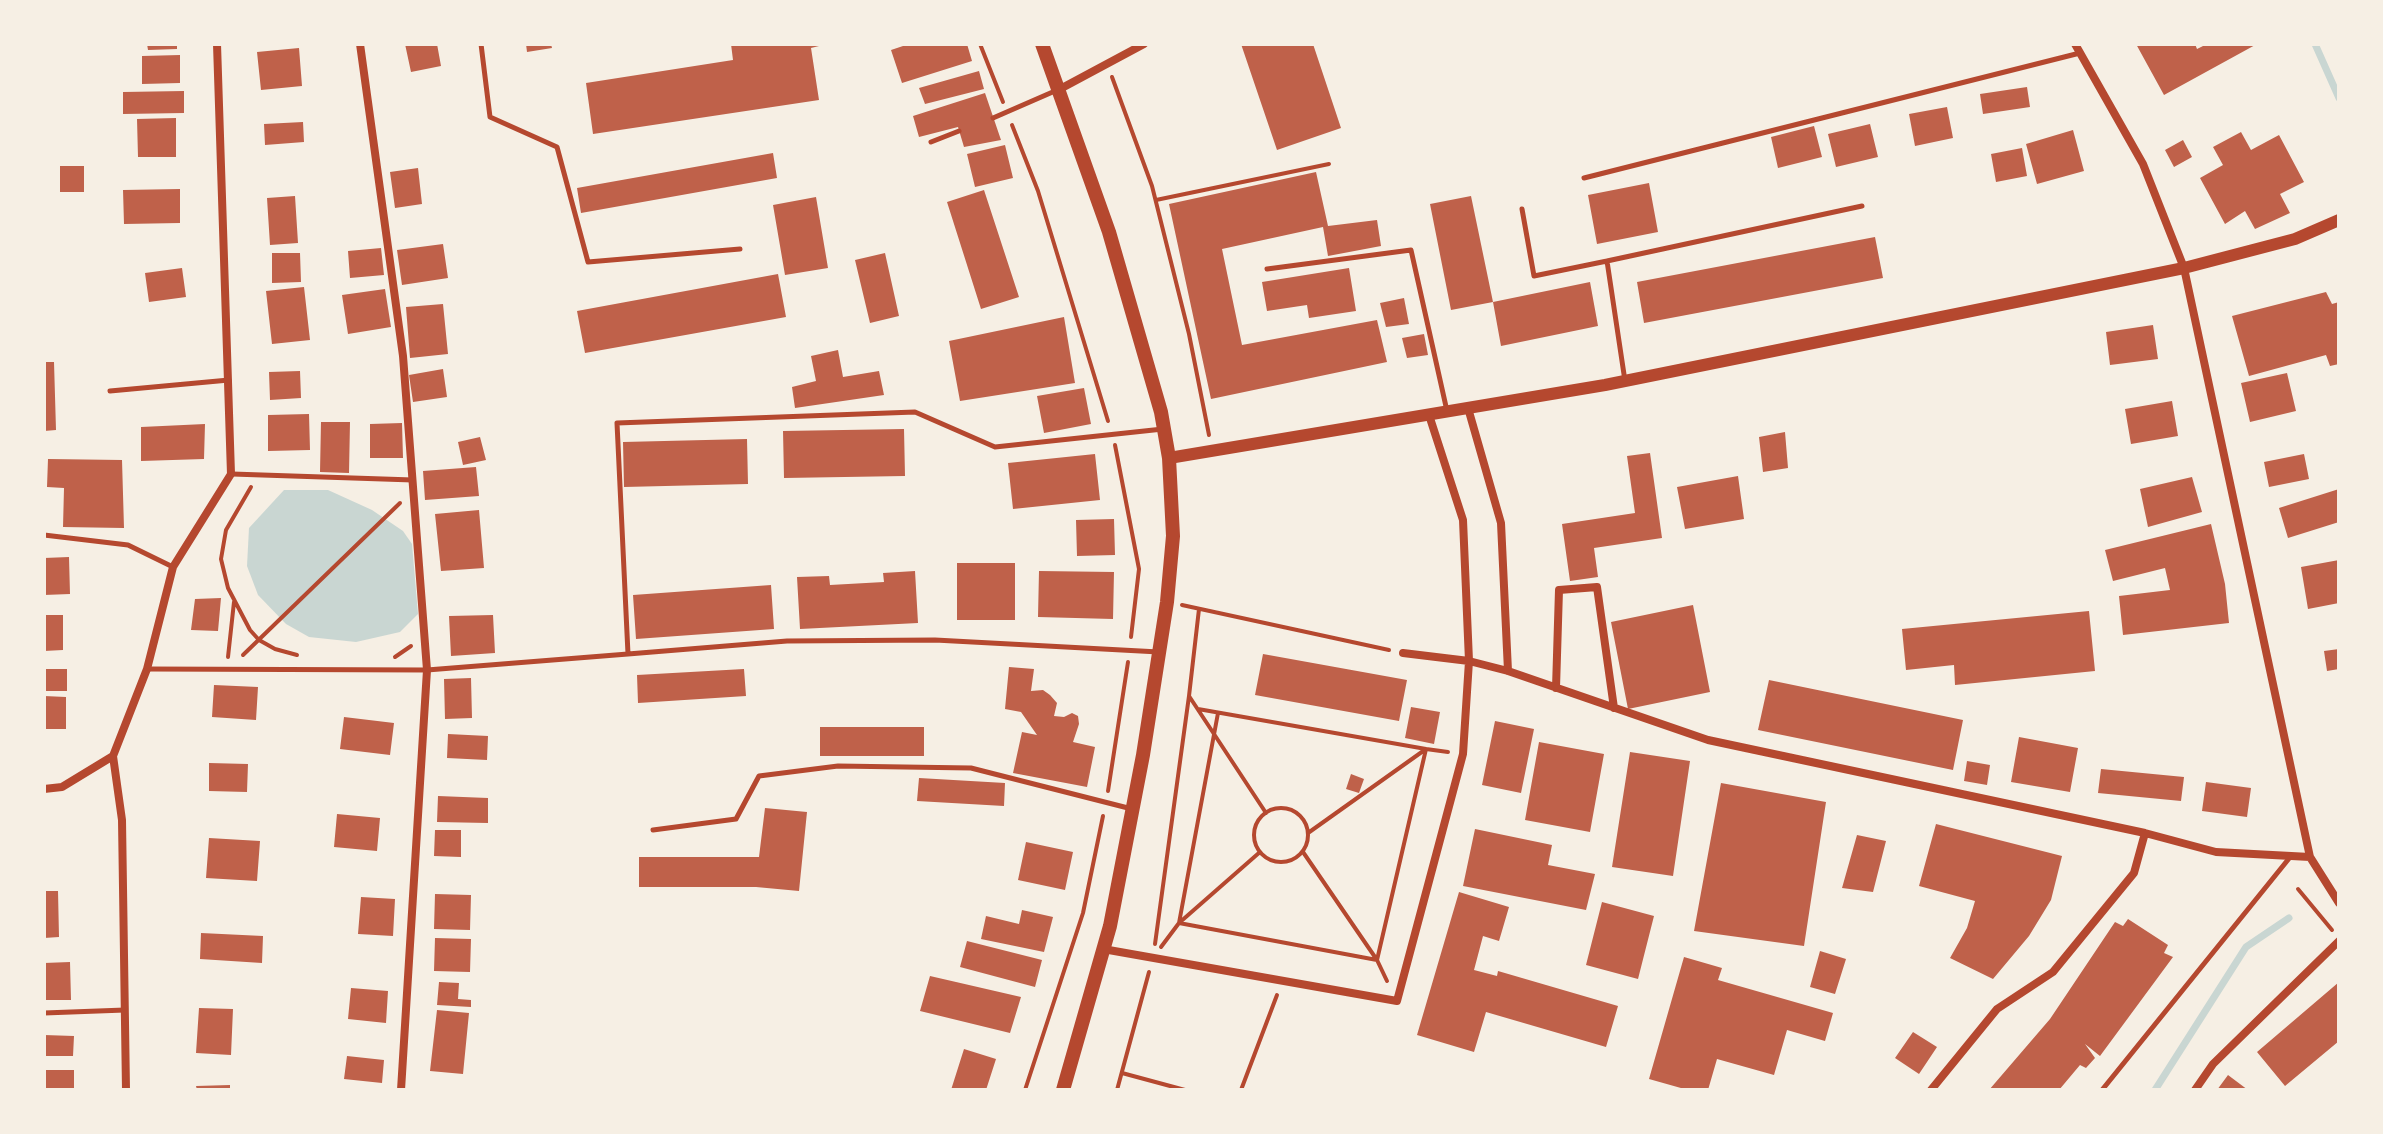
<!DOCTYPE html>
<html>
<head>
<meta charset="utf-8">
<style>
  body { margin:0 }
  #map { position:relative; width:2383px; height:1134px; overflow:hidden; background:#f6efe4; font-family:Rubik,sans-serif }
  canvas { display:block }
  .frame { position:absolute; inset:0; border:46px solid #f6efe4; pointer-events:none }
</style>
</head>
<body>
<div id="map">
<canvas width="2383" height="1134"></canvas>
<div class="frame"></div>
</div>
<script>
const c = document.querySelector('canvas').getContext('2d');
c.lineJoin = 'round';
function fillPath(path, color) {
  c.fillStyle = color;
  c.fill(path, 'evenodd');
}
function toPath(rows) {
  const path = new Path2D();
  for (const r of rows) {
    if (r.length === 3) {
      path.moveTo(r[0] + r[2], r[1]);
      path.arc(r[0], r[1], r[2], 0, 2 * Math.PI);
      continue;
    }
    path.moveTo(r[0], r[1]);
    for (let i = 2; i < r.length; i += 2) path.lineTo(r[i], r[i + 1]);
  }
  return path;
}
function stroke(path, color, width, dash) {
  c.strokeStyle = color;
  c.lineWidth = width;
  c.lineCap = dash ? 'butt' : 'round';
  c.setLineDash(dash || []);
  c.stroke(path);
}
const water = toPath([
  [284,490,328,490,372,510,403,531,412,544,418,614,400,632,356,642,309,637,286,624,258,595,247,566,249,528]
]);
const stream = toPath([
  [2315,44,2339,98],
  [2155,1090,2246,947,2289,918]
]);
const building = toPath([
  [147,44,177,44,177,49,148,50],
  [405,44,437,44,441,66,411,72],
  [526,44,551,44,552,48,527,52],
  [731,44,827,44,811,48,819,100,593,134,586,83,733,60],
  [909,44,967,44,972,61,902,83,891,50],
  [1241,44,1313,44,1341,128,1277,150],
  [2136,44,2195,44,2197,49,2207,44,2257,44,2164,95],
  [299,48,302,86,261,90,257,52],
  [180,55,180,83,142,84,142,56],
  [979,71,984,89,925,104,919,88],
  [2027,87,2030,107,1983,114,1980,94],
  [184,91,184,113,123,114,123,92],
  [985,93,1001,140,964,147,958,127,919,137,913,116],
  [1947,107,1953,138,1915,146,1909,114],
  [176,118,176,157,138,157,137,119],
  [303,122,304,142,265,145,264,124],
  [1870,124,1878,157,1836,167,1828,134],
  [1814,126,1822,157,1778,168,1771,137],
  [2073,130,2084,171,2037,184,2026,144],
  [2241,132,2251,150,2279,135,2304,182,2280,194,2290,213,2255,229,2245,211,2225,224,2200,178,2223,165,2213,147],
  [2183,140,2192,157,2174,167,2165,150],
  [1005,145,1013,178,975,187,967,154],
  [2022,148,2027,176,1996,182,1991,154],
  [773,153,777,178,581,213,577,188],
  [60,166,84,166,84,192,60,192],
  [418,168,422,204,395,208,390,172],
  [1316,172,1328,226,1377,220,1381,246,1328,256,1323,227,1222,249,1242,345,1377,320,1387,362,1211,399,1169,204],
  [1649,183,1658,232,1597,244,1588,195],
  [180,189,180,223,124,224,123,190],
  [984,190,1019,297,981,309,947,202],
  [295,196,298,243,270,245,267,198],
  [1471,196,1493,302,1451,310,1430,204],
  [816,197,828,268,785,275,773,205],
  [1875,237,1883,278,1644,323,1637,282],
  [443,244,448,278,402,285,397,250],
  [381,248,384,275,350,278,348,251],
  [272,253,300,253,301,282,272,283],
  [885,253,899,316,870,323,855,260],
  [182,268,186,297,149,302,145,273],
  [1349,268,1356,311,1309,318,1307,305,1267,311,1262,282],
  [778,274,786,317,585,353,577,311],
  [1590,282,1598,326,1501,346,1493,302],
  [304,287,310,340,272,344,266,291],
  [385,289,391,327,348,334,342,295],
  [2326,292,2332,304,2339,302,2339,364,2330,366,2326,355,2249,376,2232,316],
  [1404,298,1409,324,1386,327,1380,303],
  [443,304,448,354,410,358,406,307],
  [1064,317,1075,383,960,401,949,341],
  [2153,325,2158,359,2110,365,2106,332],
  [1424,334,1428,355,1407,358,1402,338],
  [838,350,843,377,879,371,884,395,795,408,792,387,816,381,811,356],
  [44,362,54,362,56,430,44,431],
  [443,369,447,397,413,402,409,375],
  [300,371,301,398,270,400,269,372],
  [2287,373,2296,411,2250,422,2241,383],
  [1084,388,1091,424,1044,433,1037,396],
  [2172,401,2178,436,2131,444,2125,409],
  [309,414,310,450,268,451,268,415],
  [321,422,350,422,349,473,320,472],
  [402,423,403,458,370,458,370,424],
  [205,424,204,459,141,461,141,427],
  [904,429,905,476,784,478,783,431],
  [1785,432,1788,468,1763,472,1759,437],
  [480,437,486,460,463,465,458,442],
  [747,439,748,484,624,487,623,442],
  [1650,453,1662,538,1594,548,1598,577,1570,581,1562,524,1635,513,1627,456],
  [1095,454,1100,500,1013,509,1008,463],
  [2304,454,2309,479,2269,487,2264,462],
  [48,459,122,460,124,528,63,527,64,488,47,487],
  [476,467,479,496,425,500,423,471],
  [1738,476,1744,519,1685,529,1677,487],
  [2192,477,2202,512,2148,527,2140,489],
  [2339,489,2339,522,2288,538,2279,508],
  [479,510,484,568,441,571,435,514],
  [1114,519,1115,555,1077,556,1076,520],
  [2211,524,2225,584,2229,623,2123,635,2119,596,2170,590,2165,568,2113,581,2105,550],
  [69,557,70,594,44,595,44,558],
  [2339,560,2339,603,2308,609,2301,567],
  [957,563,1015,563,1015,620,957,620],
  [915,571,918,623,800,629,797,577,829,576,830,585,884,582,883,573],
  [1039,571,1114,572,1113,619,1038,617],
  [771,585,774,629,636,639,633,595],
  [221,598,218,631,191,630,195,599],
  [1693,605,1710,692,1628,709,1611,622],
  [2089,611,2095,671,1955,685,1954,665,1906,670,1902,629],
  [44,615,63,615,63,650,44,651],
  [493,615,495,653,451,656,449,616],
  [2339,649,2339,669,2327,671,2324,651],
  [1263,654,1407,680,1399,721,1255,695],
  [1009,667,1034,669,1031,691,1043,690,1050,695,1057,703,1054,716,1064,717,1072,713,1078,716,1079,724,1073,742,1095,747,1087,787,1013,773,1022,732,1037,735,1021,712,1005,709],
  [44,669,67,669,67,691,44,691],
  [744,669,746,696,638,703,637,675],
  [471,678,472,718,445,719,444,679],
  [1769,680,1963,720,1953,770,1758,730],
  [214,685,258,687,256,720,212,717],
  [44,696,66,697,66,729,44,729],
  [1411,707,1440,712,1434,744,1405,738],
  [344,717,394,723,390,755,340,749],
  [1495,721,1534,729,1521,793,1482,785],
  [820,727,924,727,924,756,820,756],
  [448,734,488,736,487,760,447,758],
  [2019,737,2078,748,2070,792,2011,782],
  [1539,742,1604,754,1590,832,1525,820],
  [1630,752,1690,761,1673,876,1612,867],
  [1967,761,1990,765,1987,785,1964,781],
  [209,763,248,764,247,792,209,791],
  [2101,769,2184,777,2181,801,2098,793],
  [1351,774,1364,779,1359,793,1346,789],
  [919,778,1005,783,1004,806,917,801],
  [2206,782,2251,788,2247,817,2202,811],
  [1721,783,1826,802,1804,946,1694,931],
  [438,796,488,798,488,823,437,822],
  [765,808,807,812,799,891,756,887,639,887,639,857,759,857],
  [337,814,380,818,377,851,334,847],
  [1936,824,2062,856,2051,900,2029,936,1993,979,1950,958,1967,928,1975,901,1919,886],
  [1475,829,1552,845,1548,865,1595,874,1586,910,1463,886],
  [435,830,461,830,461,857,434,856],
  [1857,835,1886,841,1873,892,1842,888],
  [209,838,260,841,257,881,206,878],
  [1026,842,1073,852,1065,890,1018,880],
  [44,891,58,891,59,937,44,938],
  [1459,892,1509,907,1499,941,1483,936,1474,970,1497,976,1498,971,1618,1006,1606,1047,1486,1012,1474,1052,1417,1035],
  [435,894,471,895,470,930,434,929],
  [361,897,395,899,393,936,358,934],
  [1602,902,1654,916,1638,979,1586,965],
  [1022,910,1053,917,1044,952,981,939,986,916,1019,924],
  [2128,919,2168,945,2164,953,2173,957,2100,1056,2085,1044,2095,1058,2086,1068,2080,1065,2059,1090,1989,1090,2050,1019,2115,922,2123,926],
  [201,933,263,936,262,963,200,959],
  [435,938,471,939,470,972,434,971],
  [967,941,1042,960,1035,987,960,967],
  [1820,951,1846,959,1835,994,1810,987],
  [1684,957,1722,968,1718,980,1833,1013,1825,1041,1787,1030,1774,1075,1717,1059,1708,1090,1688,1090,1649,1079],
  [70,962,71,1000,44,1000,44,963],
  [930,976,1021,997,1010,1033,920,1011],
  [439,982,459,983,458,999,471,1000,471,1007,437,1005],
  [2339,982,2339,1041,2285,1086,2257,1052],
  [351,988,388,991,386,1023,348,1019],
  [199,1008,233,1009,231,1055,196,1053],
  [437,1010,469,1013,463,1074,430,1071],
  [1913,1032,1937,1047,1919,1074,1895,1058],
  [44,1035,74,1036,73,1056,44,1056],
  [964,1049,996,1059,986,1090,951,1090],
  [347,1056,384,1060,382,1083,344,1079],
  [44,1070,74,1070,74,1090,44,1090],
  [2228,1075,2248,1090,2217,1090],
  [230,1085,230,1090,197,1090,196,1086]
]);
const path = toPath([
  [980,44,1003,102],
  [1112,77,1152,186,1189,334,1209,435],
  [1012,125,1038,191,1108,421],
  [1156,200,1329,164],
  [1115,445,1139,569,1131,637],
  [251,487,226,530,221,559,228,588,250,630,259,640,275,649,297,655],
  [1182,605,1389,650],
  [1199,609,1189,696,1266,813],
  [243,655,400,503],
  [228,657,234,602],
  [395,657,411,646],
  [1198,709,1426,749,1377,960,1179,923,1218,713],
  [1108,791,1128,662],
  [1281,835,27],
  [1308,833,1426,749,1448,752],
  [1303,852,1377,960,1387,981],
  [2298,889,2332,930],
  [1155,944,1189,696],
  [1161,947,1179,923,1260,852],
  [1122,1073,1185,1090],
  [1025,1090,1083,913,1103,816],
  [1117,1090,1149,972],
  [1241,1090,1277,995]
]);
const service = toPath([
  [481,44,490,117,557,147,588,262,740,249],
  [993,118,1055,91],
  [931,142,959,131],
  [1584,178,2080,53],
  [1522,209,1534,276,1607,261],
  [1267,269,1411,250,1447,411],
  [1625,381,1607,261,1862,206],
  [110,391,229,380],
  [232,474,413,480],
  [44,535,128,545,173,567],
  [1159,652,935,640,787,641,628,654,617,423,915,412,995,447,1163,429],
  [147,669,427,670,628,654],
  [653,830,736,819,759,776,838,766,971,768,1132,809],
  [44,1013,125,1010],
  [2102,1090,2291,856]
]);
const minor = toPath([
  [360,44,403,356,427,670,401,1090],
  [2075,44,2143,164,2184,268,2310,857,2339,903],
  [1060,89,1144,44],
  [1468,408,1501,523,1508,671],
  [1403,653,1469,661,1508,671,1708,740,2145,833,2216,852,2310,857],
  [1556,688,1559,590,1597,587,1614,708],
  [44,789,62,787,113,756],
  [1103,949,1397,1001,1463,754,1469,661,1463,520,1429,415],
  [126,1090,122,820,113,756,147,669,173,567,231,474,217,44],
  [1931,1090,1997,1009,2053,972,2134,873,2145,833],
  [2195,1090,2213,1064,2339,941]
]);
const tertiary = toPath([
  [1169,458,1605,385,2184,268,2295,239,2339,220]
]);
const secondary = toPath([
  [1042,44,1109,232,1161,412,1169,458,1173,536,1167,602,1143,755,1110,926,1063,1090]
]);
fillPath(water, '#c9d6d2');
stroke(stream, '#c9d6d2', 7);
fillPath(building, '#bf614a');
stroke(path, '#b5482f', 4);
stroke(service, '#b5482f', 5);
stroke(minor, '#b5482f', 8);
stroke(tertiary, '#b5482f', 12);
stroke(secondary, '#b5482f', 14);
</script>
</body>
</html>
